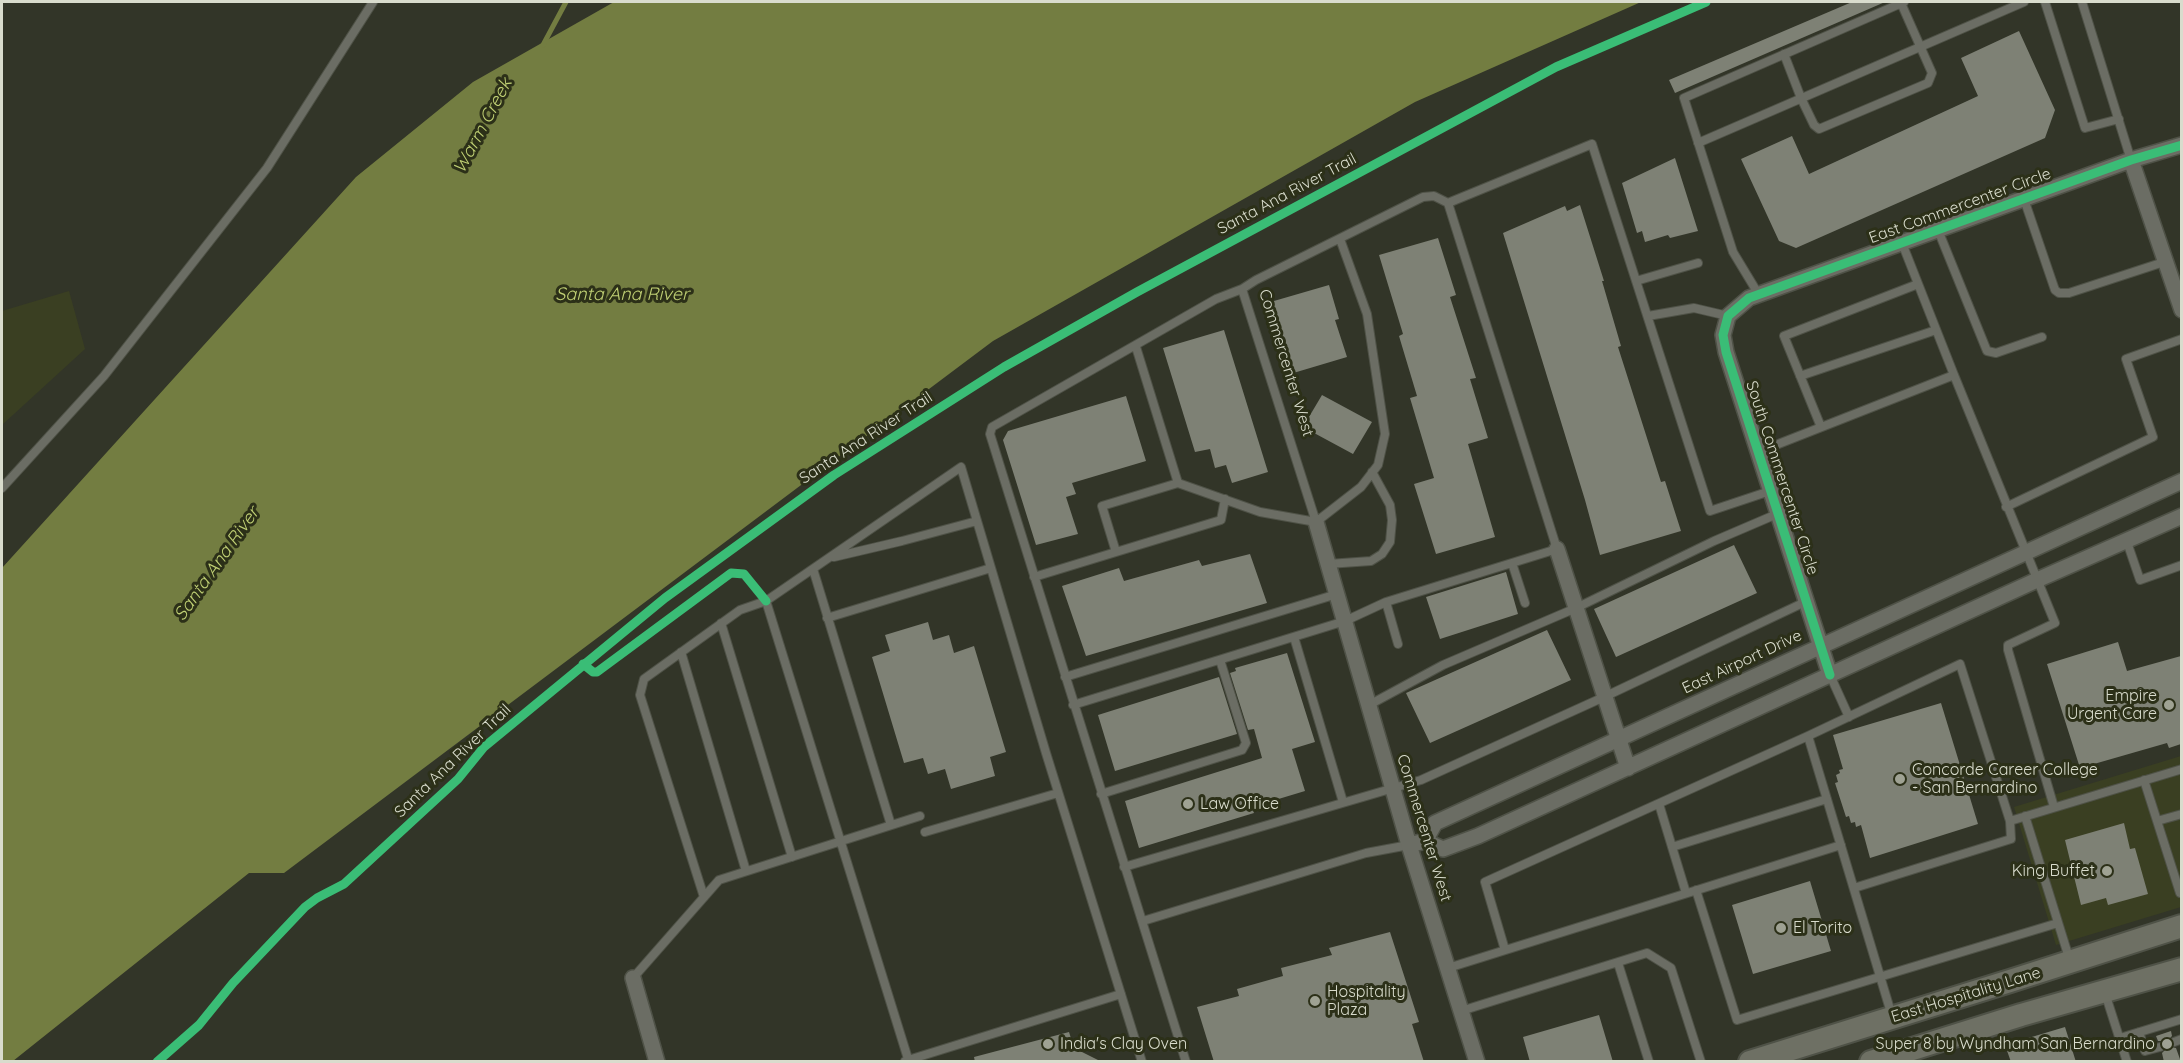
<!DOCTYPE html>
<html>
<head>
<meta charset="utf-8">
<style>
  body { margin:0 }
  #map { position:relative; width:2183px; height:1063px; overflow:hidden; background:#323528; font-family:Quicksand,sans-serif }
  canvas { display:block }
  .frame { position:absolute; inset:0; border:3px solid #d9dccd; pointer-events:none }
</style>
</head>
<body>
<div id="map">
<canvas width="2183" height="1063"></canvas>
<div class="frame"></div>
</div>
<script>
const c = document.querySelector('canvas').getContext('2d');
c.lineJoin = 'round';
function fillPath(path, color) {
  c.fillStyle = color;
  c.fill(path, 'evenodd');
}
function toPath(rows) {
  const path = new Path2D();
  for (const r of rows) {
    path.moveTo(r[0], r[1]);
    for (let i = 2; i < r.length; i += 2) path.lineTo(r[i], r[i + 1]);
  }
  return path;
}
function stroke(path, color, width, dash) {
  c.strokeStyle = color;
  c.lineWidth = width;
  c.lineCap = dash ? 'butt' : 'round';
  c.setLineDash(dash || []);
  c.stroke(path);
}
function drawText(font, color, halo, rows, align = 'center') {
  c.font = font + ' Quicksand,sans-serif';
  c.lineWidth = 6;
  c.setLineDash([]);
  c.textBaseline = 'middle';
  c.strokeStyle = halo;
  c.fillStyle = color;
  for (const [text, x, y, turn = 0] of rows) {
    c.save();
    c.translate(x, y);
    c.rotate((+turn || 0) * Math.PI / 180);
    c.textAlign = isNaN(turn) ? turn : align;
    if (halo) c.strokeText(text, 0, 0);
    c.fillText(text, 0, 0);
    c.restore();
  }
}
const built = toPath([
  [69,291,85,349,2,425,2,311],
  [2181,756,2181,907,2056,945,2014,807]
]);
const water = toPath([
  [614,2,1641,2,1415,102,993,341,284,873,249,873,13,1061,2,1061,2,568,356,177,473,82]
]);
const stream = toPath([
  [543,45,566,2]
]);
const building = toPath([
  [1852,2,1885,2,1675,93,1669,80],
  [2019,31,2055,110,2045,138,1796,248,1779,241,1741,159,1792,136,1809,174,1978,96,1961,58],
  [1675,158,1698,231,1670,238,1668,235,1645,242,1642,231,1637,233,1622,183],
  [1580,205,1604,281,1602,281,1621,346,1618,347,1661,482,1665,481,1681,531,1600,555,1585,500,1503,233,1565,206,1567,211],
  [1438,238,1456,295,1450,297,1476,378,1470,379,1488,438,1468,444,1495,537,1436,554,1414,484,1434,478,1410,398,1417,396,1399,336,1403,334,1379,255],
  [1329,285,1339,319,1335,320,1347,357,1290,374,1267,303],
  [1224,330,1268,472,1232,483,1226,465,1215,468,1210,449,1195,452,1163,348],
  [1322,395,1372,422,1353,454,1303,427],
  [1126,396,1146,461,1072,483,1076,494,1066,497,1078,534,1036,545,1003,440,1008,431],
  [1734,545,1757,593,1616,657,1594,609],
  [1250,554,1267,603,1086,656,1062,586,1119,568,1124,581,1199,560,1202,566],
  [1506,572,1518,614,1440,639,1426,597],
  [928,622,933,640,949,635,954,653,974,646,1006,752,990,757,995,776,951,789,945,769,928,774,923,758,904,763,872,657,890,651,885,635],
  [1547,630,1571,680,1430,743,1406,693],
  [2118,642,2127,671,2181,656,2181,744,2169,748,2167,743,2080,768,2047,664],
  [1287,653,1315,742,1292,749,1305,791,1252,807,1254,813,1139,848,1125,801,1262,758,1254,729,1248,730,1230,673,1236,671,1235,668],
  [1219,677,1237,734,1115,771,1098,715],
  [1941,703,1978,824,1870,858,1861,825,1856,827,1855,822,1851,823,1849,816,1846,817,1835,783,1838,782,1836,775,1840,773,1839,770,1843,769,1833,735],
  [2124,823,2130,849,2135,848,2148,894,2108,905,2106,898,2081,905,2065,840],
  [1810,881,1831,951,1753,974,1732,905],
  [1390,932,1419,1022,1412,1024,1424,1062,1214,1062,1197,1007,1239,996,1237,989,1283,976,1281,968,1332,955,1329,948],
  [1599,1015,1613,1062,1530,1062,1523,1037],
  [2065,1027,2076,1062,2011,1062,2005,1045],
  [2171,1031,2172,1036,2169,1039,2168,1044,2171,1047,2176,1048,2181,1062,2164,1062,2162,1053,2166,1049,2166,1045,2162,1041,2158,1041,2156,1036],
  [1069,1032,1074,1048,1102,1062,975,1062,974,1057]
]);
const service = toPath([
  [2045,2,2085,128,2119,119],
  [2082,2,2131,160],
  [1784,54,1801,98,1814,125,1819,129,1928,83,1932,73,1901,3],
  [1698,143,2024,2],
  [2024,199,2055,290,2059,293,2069,293,2167,261],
  [1448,203,1592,144,1710,511,1770,491],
  [1938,230,1987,351,1996,353,2042,337],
  [1902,243,1954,375],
  [1636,281,1698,263],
  [1759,295,1733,252,1684,98,1904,2],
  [1648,316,1694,308,1728,316],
  [1136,347,1178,483,1260,512,1316,522,1361,487,1378,465,1385,434,1367,314,1340,239],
  [1800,376,1936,330],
  [1821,427,1784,336,1918,284],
  [1758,452,1954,375,2055,623,2008,645,2008,650,2054,807],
  [2,488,104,376,267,168,373,2],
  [2006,507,2153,437,2126,359,2182,339],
  [2127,542,2140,580,2182,565],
  [1116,552,1102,506,1178,483],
  [834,557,902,541,977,521],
  [1512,563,1525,603],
  [1328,564,1371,561,1382,554,1390,542,1392,520,1390,505,1372,472],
  [813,569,891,825],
  [1034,577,1221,520,1225,499],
  [1386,602,1398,644],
  [827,618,991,568],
  [721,623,792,857],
  [1294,637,1343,802],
  [681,652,746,871],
  [1830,675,1849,717],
  [1065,677,1337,594],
  [1073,705,1345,621,1386,602,1557,549,1448,203,1434,196,1423,197,1256,280,1242,289,1316,522],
  [1369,705,1443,665,1576,608,1714,541,1777,514],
  [1808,736,1892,1016],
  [2144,780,2180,893],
  [1101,794,1242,750,1246,743,1220,660],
  [1659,804,1686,893],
  [2025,816,2070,961],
  [2010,821,2182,769],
  [2157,821,2182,814],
  [925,832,1058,793],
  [1672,847,1827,799],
  [1124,867,1421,780,1604,697,1805,602],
  [1696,890,1737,1020,2058,923],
  [704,897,640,695,644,679,740,610,766,601],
  [1143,921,1366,853,1409,845],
  [1505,950,1485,882,1808,736,1960,664,2010,821,2011,839,1854,888],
  [1618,963,1649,1062],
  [1448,968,1841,845],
  [633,978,719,880,920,816],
  [2105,993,2127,1062],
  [1461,1011,1647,953,1671,968,1701,1062],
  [2139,1032,2145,1051,2160,1047],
  [2120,1038,2182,1019],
  [2174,1042,2182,1039],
  [905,1061,1121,994],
  [909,1062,766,601,961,467,1046,753,1142,1062],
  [1186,1062,990,434,992,427,1216,299,1242,289]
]);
const minor = toPath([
  [2131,160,2182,310],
  [1316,522,1409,845,1477,1062],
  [1557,549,1628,768],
  [1830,675,1726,352,1723,335,1728,316,1749,298,2131,160,2182,145],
  [1425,841,1435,823,2182,481],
  [1409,845,1425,841,1443,849,1478,836,2037,580,2182,516],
  [633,978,657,1062]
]);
const secondary = toPath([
  [1750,1062,2010,981,2182,926],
  [1871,1062,2021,1015,2182,969]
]);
const cycleway = toPath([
  [583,664,593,672,597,672,731,573,744,574,766,601],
  [1830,675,1726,352,1723,335,1728,316,1749,298,2131,160,2182,145],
  [157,1062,199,1025,233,983,305,907,317,898,344,884,458,779,484,747,665,598,834,475,1004,367,1137,292,1556,67,1706,2]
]);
const markers = [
  [2169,705,6,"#9fa293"],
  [1900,779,6,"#9fa293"],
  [1188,804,6,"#9fa293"],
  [2107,871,6,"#9fa293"],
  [1781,928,6,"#9fa293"],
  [1315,1001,6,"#9fa293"],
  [1048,1044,6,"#9fa293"],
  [2167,1044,6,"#9fa293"]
];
const streetNames = [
  ["Santa Ana River Trail",1287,194,-28],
  ["East Commercenter Circle",1960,206,-20],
  ["Commercenter West",1286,363,73],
  ["Santa Ana River Trail",866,438,-33],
  ["South Commercenter Circle",1782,478,72],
  ["East Airport Drive",1742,662,-25],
  ["Santa Ana River Trail",453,761,-44],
  ["Commercenter West",1424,828,73],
  ["East Hospitality Lane",1966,995,-17]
];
const poiNames = [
  ["Empire",2157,696,"right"],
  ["Urgent Care",2157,714,"right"],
  ["Concorde Career College",1912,770],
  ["- San Bernardino",1912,788],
  ["Law Office",1200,804],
  ["King Buffet",2095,871,"right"],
  ["El Torito",1793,928],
  ["Hospitality",1327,992],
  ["Plaza",1327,1010],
  ["India's Clay Oven",1060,1044],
  ["Super 8 by Wyndham San Bernardino",2155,1044,"right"]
];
const waterNames = [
  ["Warm Creek",483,126,-62],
  ["Santa Ana River",622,295],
  ["Santa Ana River",217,564,-55]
];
fillPath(built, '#3a3f22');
fillPath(water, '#737d41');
stroke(stream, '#737d41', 5);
fillPath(building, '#7e8175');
stroke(service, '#4f5247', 10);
stroke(minor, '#4f5247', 18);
stroke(secondary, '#4f5247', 26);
stroke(service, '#6b6d64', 8);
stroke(minor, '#6b6d64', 15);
stroke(secondary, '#6e7064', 22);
stroke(cycleway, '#3abd76', 9);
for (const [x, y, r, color] of markers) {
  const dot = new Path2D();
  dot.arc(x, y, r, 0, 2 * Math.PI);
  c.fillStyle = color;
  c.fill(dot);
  stroke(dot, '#2c3018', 2);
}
drawText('16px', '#d9dccd', '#2c3018', streetNames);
drawText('16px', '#d9dccd', '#2c3018', poiNames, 'left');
drawText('italic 18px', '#c0d074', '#2c3018', waterNames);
</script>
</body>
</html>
